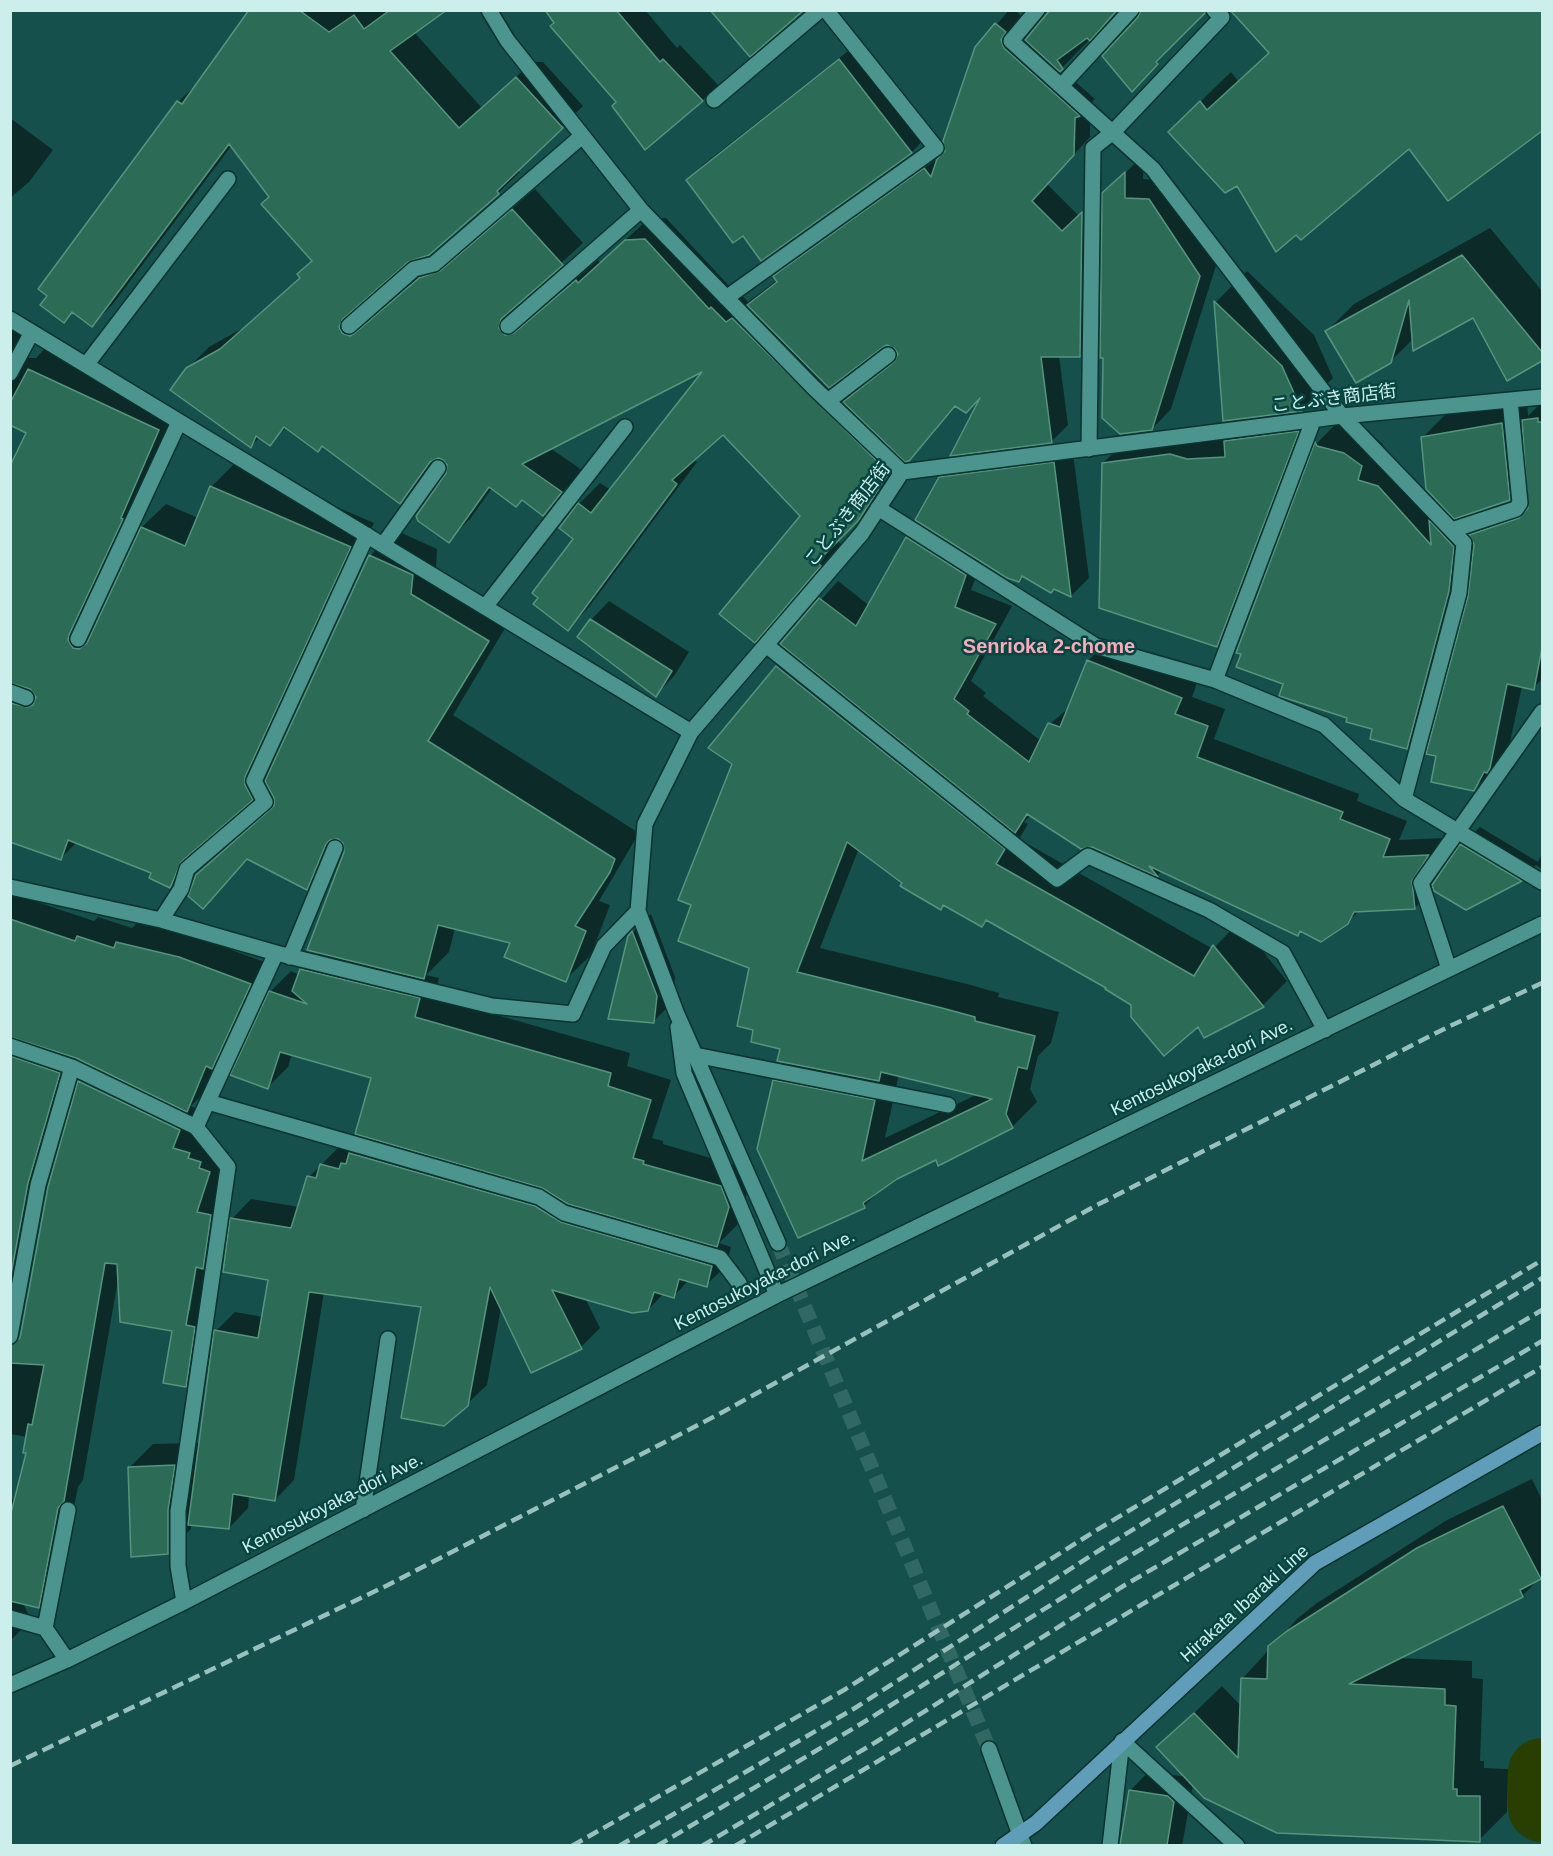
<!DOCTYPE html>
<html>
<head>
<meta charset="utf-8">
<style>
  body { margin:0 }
  #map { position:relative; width:1553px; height:1856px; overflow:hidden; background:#16504c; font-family:Helvetica,sans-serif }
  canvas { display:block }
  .frame { position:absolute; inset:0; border:12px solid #ccefeb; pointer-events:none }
</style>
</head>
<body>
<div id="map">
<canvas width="1553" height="1856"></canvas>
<div class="frame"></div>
</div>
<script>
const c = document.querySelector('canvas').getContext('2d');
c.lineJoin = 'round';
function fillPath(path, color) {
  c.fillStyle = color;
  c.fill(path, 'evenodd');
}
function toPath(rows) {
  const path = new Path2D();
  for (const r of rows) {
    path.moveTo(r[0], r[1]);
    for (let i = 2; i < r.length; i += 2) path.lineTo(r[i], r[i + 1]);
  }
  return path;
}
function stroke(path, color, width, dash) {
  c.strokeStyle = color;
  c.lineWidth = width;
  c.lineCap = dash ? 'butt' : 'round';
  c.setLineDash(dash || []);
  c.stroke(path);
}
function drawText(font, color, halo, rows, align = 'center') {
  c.font = font + ' Helvetica,"Noto Sans JP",sans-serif';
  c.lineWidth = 5;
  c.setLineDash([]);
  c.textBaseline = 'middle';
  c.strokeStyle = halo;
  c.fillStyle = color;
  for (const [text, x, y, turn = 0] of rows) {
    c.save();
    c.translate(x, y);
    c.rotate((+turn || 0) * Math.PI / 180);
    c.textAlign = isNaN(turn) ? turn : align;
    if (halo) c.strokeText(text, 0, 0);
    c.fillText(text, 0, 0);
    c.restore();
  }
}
const shadow = toPath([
  [250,10,442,10,414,32,481,107,533,62,543,62,583,106,517,170,520,172,498,193,407,260,362,300,360,305,363,312,373,315,442,257,463,250,535,189,583,243,521,300,519,307,527,315,537,312,598,260,601,263,648,219,666,218,731,288,733,286,748,302,777,280,775,277,791,261,947,152,976,49,1009,10,1015,10,1021,16,1017,23,1020,32,1028,39,1052,10,1118,10,1061,69,1095,99,1090,104,1090,137,1047,184,1079,216,1098,198,1096,340,1080,356,1059,356,1068,425,1051,442,985,393,957,405,925,443,909,460,905,459,879,498,837,540,841,544,755,641,802,515,723,433,693,459,697,462,589,607,568,629,579,504,600,483,611,490,708,367,550,448,582,470,543,514,523,499,492,488,470,519,448,541,449,464,439,457,421,481,400,502,323,445,287,427,270,444,260,437,251,446,187,369,209,347,243,328,301,277,313,260,232,145,113,304,92,325,74,311,64,321,49,296,40,289,178,102,200,81],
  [887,344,896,348,898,357,852,395,837,380],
  [547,10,645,10,677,48,680,45,718,85,702,101,618,102],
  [1141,10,1205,10,1132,90,1140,17],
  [1232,10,1542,10,1542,130,1448,199,1409,147,1301,238,1200,102,1231,72,1238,81,1270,52],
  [857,44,928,135,912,152,762,259,743,234,688,180,704,164],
  [10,118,53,150,29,182,10,198],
  [1144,155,1143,179,1169,180,1219,256,1171,409,1152,429,1105,356,1124,174],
  [1490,228,1542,291,1542,359,1508,379,1473,316,1414,338,1390,362,1326,332,1354,304],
  [1247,271,1314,335,1333,378,1301,410,1224,420,1216,302],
  [10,315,27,324,23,348,29,358,36,358,49,344,179,414,94,621,98,623,142,527,166,504,198,518,211,487,235,463,374,523,268,752,272,768,370,556,395,530,437,549,436,568,513,615,453,715,639,833,599,901,610,905,591,955,565,980,512,942,455,928,449,952,426,975,439,978,434,997,630,1053,627,1066,671,1080,652,1138,663,1141,663,1144,741,1167,749,1186,737,1225,719,1243,731,1247,726,1266,706,1285,689,1280,674,1296,664,1293,648,1310,585,1298,600,1328,581,1347,501,1307,487,1385,467,1404,422,1306,324,1292,294,1480,275,1500,249,1495,248,1508,229,1528,191,1524,191,1529,168,1552,130,1467,153,1444,199,1443,216,1331,235,1312,263,1317,270,1279,232,1219,251,1199,299,1207,309,1177,341,1145,355,1149,368,1136,373,1077,292,1053,288,1067,268,1087,233,1075,271,991,291,971,300,975,319,952,346,852,344,842,342,840,332,862,307,888,248,858,202,907,197,875,275,804,275,798,268,783,202,841,194,862,170,886,153,872,77,842,61,858,37,701,28,432,10,423],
  [1527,400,1528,416,1542,402,1542,679,1533,688,1522,686,1509,747,1494,769,1474,789,1470,596,1473,567,1429,725,1407,747,1285,683,1238,652,1317,443,1338,422,1366,432,1383,444,1379,458,1400,464,1441,510,1445,507,1423,437,1447,413],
  [1528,481,1530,503,1491,515,1474,532,1475,524,1465,514,1509,499],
  [1317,413,1236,625,1217,645,1103,463,1123,444,1228,439,1245,422],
  [1072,445,1089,578,1071,596,1023,575,1019,580,982,560,971,590,1012,606,971,681,986,693,983,696,1041,741,1050,724,1070,707,1088,661,1106,643,1198,680,1192,697,1225,709,1214,739,1359,794,1357,801,1407,821,1399,840,1444,838,1428,862,1432,887,1462,845,1480,827,1538,862,1542,854,1542,869,1536,865,1521,880,1466,908,1432,888,1415,908,1360,910,1347,923,1302,930,1297,934,1162,870,1158,875,1031,815,1024,822,1028,824,1019,839,1213,949,1239,922,1287,981,1263,1005,1205,1036,1198,1024,1133,1004,1108,987,988,919,982,925,945,904,941,908,859,848,820,948,967,984,999,993,998,997,1059,1012,1051,1043,1038,1056,1030,1089,1037,1102,1012,1127,939,1164,936,1158,887,1184,864,1206,774,1081,792,1063,782,1048,755,1029,751,967,693,904,734,763,710,748,792,652,782,643,838,581,870,606,907,538,922,523,940,478,959,459],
  [899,1074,978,1094,885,1138],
  [609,601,689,652,674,676,656,695,579,637,591,620],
  [10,893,94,921,98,917,132,928,137,923,199,938,270,964,207,1090,191,1106,199,1110,207,1138,220,1142,218,1148,229,1152,216,1193,230,1195,206,1365,186,1385,173,1329,118,1280,83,1480,78,1487,58,1587,38,1607,23,1603,31,1620,10,1641,10,1499,16,1500,27,1452,27,1437,10,1434,10,1337,38,1343,49,1188,80,1082,95,1066,78,1057,48,1161,32,1249,10,1269],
  [195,1260,198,1260,190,1311,187,1311],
  [651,914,675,977,672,1003,653,1022,629,936],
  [1532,1479,1542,1500,1542,1576,1522,1596,1398,1658,1472,1661,1472,1678,1483,1679,1480,1761,1484,1761,1484,1768,1508,1769,1507,1812,1479,1840,1193,1784,1182,1846,1121,1846,1130,1791,1149,1771,1186,1777,1159,1747,1222,1686,1241,1706,1242,1679,1298,1618,1317,1603,1447,1520]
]);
const river = toPath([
  [1542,1772,1542,1808]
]);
const building = toPath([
  [249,10,299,10,329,32,354,15,364,29,390,10,447,10,390,51,459,128,516,77,563,128,497,191,499,194,429,255,408,262,343,319,339,327,342,333,350,336,355,333,419,278,440,271,512,209,563,265,501,319,499,328,505,335,514,333,576,280,578,283,625,240,645,239,709,309,711,307,726,322,732,318,889,473,858,521,817,562,821,566,755,643,719,614,800,516,723,435,672,480,677,484,568,631,533,604,538,598,532,593,573,539,559,528,578,503,591,513,702,372,522,464,562,492,543,516,522,500,516,507,489,487,449,543,418,521,416,516,446,473,447,465,443,460,438,458,430,462,400,504,322,446,318,452,284,427,270,446,256,436,251,448,170,390,186,368,220,349,300,278,297,274,312,261,261,204,269,197,229,144,92,327,72,312,64,323,40,305,47,296,38,289,177,101,182,104,249,10],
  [545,10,616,10,660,62,663,59,703,101,645,150,612,106,616,102,550,26,554,23,545,10],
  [710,10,804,10,750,57,710,10],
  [1050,10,1117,10,1090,41,1087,38,1057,60,1063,69,1060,72,1025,40,1050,10],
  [1141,10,1205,10,1205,13,1156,62,1158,64,1132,92,1102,56,1138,17,1141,10],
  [1230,10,1542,10,1542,131,1448,201,1409,149,1301,240,1296,235,1276,252,1237,186,1225,193,1168,132,1200,101,1207,110,1269,53,1230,10],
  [995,23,1006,32,1001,40,1004,48,1080,116,1075,118,1074,155,1032,201,1062,231,1082,212,1080,357,1041,357,1052,443,950,456,980,398,966,413,955,406,909,461,905,462,843,402,894,362,898,354,895,349,887,345,883,347,829,388,747,305,777,282,773,276,924,168,931,177,937,159,945,151,943,141,975,47,995,23],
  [839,59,912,153,761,261,743,236,733,243,686,180,839,59],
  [1125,172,1125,198,1149,199,1200,276,1152,430,1120,434,1102,418,1103,358,1100,358,1102,193,1125,172],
  [1462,255,1542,352,1542,361,1507,381,1473,318,1413,351,1409,300,1391,363,1356,383,1325,331,1462,255],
  [1214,301,1282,366,1302,411,1223,421,1214,301],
  [28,369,159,430,121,518,123,519,69,635,68,640,73,648,79,649,87,643,141,527,185,546,210,486,351,547,245,777,245,785,253,800,181,862,170,888,149,878,151,873,68,840,61,860,10,842,10,703,28,707,33,705,36,697,30,689,10,683,10,466,26,433,10,425,10,403,28,369],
  [1538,418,1538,422,1542,422,1542,648,1534,690,1507,684,1490,768,1487,773,1484,772,1474,791,1431,782,1436,756,1426,754,1468,596,1474,544,1469,535,1519,518,1528,508,1522,420,1538,418],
  [1502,423,1510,500,1454,519,1426,489,1421,437,1502,423],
  [1299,431,1217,647,1099,608,1102,463,1170,454,1187,459,1225,457,1224,441,1299,431],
  [1315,442,1317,446,1344,453,1362,466,1358,480,1378,486,1431,545,1429,520,1454,547,1449,591,1407,749,1370,739,1372,729,1346,722,1347,718,1279,696,1283,684,1236,667,1241,654,1236,653,1315,442],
  [1054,462,1071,597,1054,589,1051,593,1022,576,1019,582,1007,578,915,520,939,477,1054,462],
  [906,537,966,575,955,607,996,624,954,699,969,711,967,714,1029,762,1048,723,1060,727,1087,660,1182,698,1175,714,1208,726,1197,757,1343,812,1340,819,1390,839,1383,857,1429,855,1412,881,1415,909,1354,912,1348,924,1321,942,1300,931,1298,936,1149,866,1158,877,1092,847,1081,849,1027,814,1015,833,780,644,819,598,856,626,906,537],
  [369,555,413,575,411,594,489,641,428,741,615,859,610,872,575,926,586,931,566,982,504,957,510,943,438,925,424,979,307,950,344,852,343,843,338,839,330,840,326,844,307,890,247,859,203,909,188,896,196,875,274,806,274,798,265,781,369,555],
  [590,619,672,671,656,697,577,637,590,619],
  [776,666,1005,849,996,864,1194,976,1213,945,1264,1007,1204,1038,1198,1027,1164,1056,1131,1017,1131,1005,1105,989,1106,988,986,920,982,927,943,905,941,910,900,886,902,883,847,842,797,972,942,1008,975,1017,975,1021,1035,1036,1027,1069,1018,1067,1006,1114,1013,1128,938,1166,936,1160,897,1179,863,1203,865,1208,798,1238,757,1149,773,1080,875,1100,862,1161,992,1099,881,1072,879,1081,777,1061,780,1049,751,1042,753,1030,737,1026,749,968,678,941,691,905,678,900,732,764,708,748,776,666],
  [1460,844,1522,881,1466,910,1434,891,1432,885,1460,844],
  [10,919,75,941,77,936,114,948,116,942,179,957,251,984,212,1069,206,1066,187,1112,76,1058,10,1037,10,919],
  [632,931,657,996,654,1023,608,1019,628,936,632,931],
  [300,969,420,998,415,1017,611,1073,608,1086,651,1100,633,1158,644,1161,643,1164,721,1186,729,1207,717,1247,568,1204,542,1188,355,1134,371,1078,280,1052,268,1089,230,1075,269,991,307,1004,292,991,300,969],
  [10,1056,60,1073,28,1183,10,1280,10,1056],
  [78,1081,180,1130,173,1148,190,1153,188,1158,201,1162,199,1168,210,1172,197,1212,211,1215,203,1269,196,1267,186,1325,195,1327,186,1387,163,1383,172,1331,120,1322,117,1264,105,1263,64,1501,58,1508,39,1608,10,1601,10,1517,26,1453,23,1453,28,1424,32,1425,44,1365,10,1363,10,1345,20,1338,48,1187,78,1081],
  [349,1153,535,1206,561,1222,712,1266,707,1287,679,1279,674,1298,654,1292,648,1311,632,1313,552,1290,582,1349,531,1373,490,1287,468,1406,444,1426,401,1418,421,1307,309,1292,275,1501,233,1494,229,1529,188,1525,214,1330,258,1338,268,1280,223,1272,230,1218,291,1228,307,1176,316,1178,320,1164,339,1169,341,1163,346,1164,349,1153],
  [175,1465,168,1510,168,1554,131,1557,128,1467,175,1465],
  [1503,1506,1541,1579,1520,1590,1523,1597,1349,1684,1445,1689,1445,1705,1456,1706,1453,1789,1457,1789,1457,1796,1480,1796,1480,1842,1277,1833,1204,1798,1156,1747,1194,1713,1238,1758,1241,1678,1267,1679,1268,1646,1287,1631,1417,1548,1503,1506],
  [1129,1790,1168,1796,1174,1802,1167,1845,1120,1845,1129,1790]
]);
const minorTunnel = toPath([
  [778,1243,989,1749]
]);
const minor = toPath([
  [489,10,507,40,641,210,813,387,902,472],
  [1037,10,1011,41,1153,169,1342,416,1464,543,1459,593,1404,799],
  [1062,85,1131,10],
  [714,100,820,10],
  [726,298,936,148,826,10],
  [10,319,691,732],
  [349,326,414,269,434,264,582,136],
  [508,326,641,210],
  [86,365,228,179],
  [10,373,32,332],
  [828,401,888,355],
  [1089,449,1093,148,1113,132,1222,17,1214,10],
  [878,508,1096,646,1215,680,1324,725,1404,799,1542,882],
  [1452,530,1516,509,1520,503,1510,400],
  [383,545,438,468],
  [485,607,625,427],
  [78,639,179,422],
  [766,645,1057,879,1088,856,1209,910,1283,953,1325,1030],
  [1215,680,1313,421],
  [10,692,26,698],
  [10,887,161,920,276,953,492,1006,573,1014,604,946,638,911],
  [161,920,181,889,187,869,265,802,254,781,367,535],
  [290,957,335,848],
  [1449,969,1421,883,1542,712],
  [678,1027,684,1073,777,1295],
  [10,1046,72,1067,196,1127,276,953],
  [695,1055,948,1105],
  [208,1102,539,1197,564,1213,720,1258,739,1283],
  [778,1243,676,1012,638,911,645,824,691,732,862,533,902,472,1342,416,1542,397],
  [10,1336,38,1185,72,1067],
  [363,1510,388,1339],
  [184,1602,178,1566,178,1511,228,1167,196,1127],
  [10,1618,45,1628,67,1660],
  [45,1628,68,1510],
  [10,1685,67,1660,184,1602,777,1295,1542,924],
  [1122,1741,1237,1846],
  [989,1749,1024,1846],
  [1110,1846,1122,1741]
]);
const major = toPath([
  [1003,1846,1036,1823,1315,1563,1542,1433]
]);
const rail = toPath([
  [10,1766,388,1585,721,1413,1097,1205,1448,1027,1542,983],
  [572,1846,844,1690,1092,1533,1542,1260],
  [619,1846,855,1708,1103,1548,1542,1278],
  [657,1846,864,1722,1113,1566,1542,1310],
  [702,1846,876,1742,1125,1585,1542,1341],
  [735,1846,1542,1367]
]);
const streetNames = [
  ["ことぶき商店街",1334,399,-7],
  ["ことぶき商店街",848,515,-52],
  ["Kentosukoyaka-dori Ave.",1202,1068,-26],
  ["Kentosukoyaka-dori Ave.",765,1281,-27],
  ["Kentosukoyaka-dori Ave.",333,1504,-27],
  ["Hirakata Ibaraki Line",1245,1604,-42]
];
const neighbourhoodNames = [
  ["Senrioka 2-chome",1049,647]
];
fillPath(shadow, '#0007');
stroke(river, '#293e01', 68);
fillPath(building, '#2c6b55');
stroke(building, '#57947e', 1.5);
stroke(minorTunnel, '#316864', 15, [15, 8]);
stroke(minor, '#0b3330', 18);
stroke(major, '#0b3330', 18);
stroke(minor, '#4c958e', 15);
stroke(major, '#609db8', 15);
stroke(rail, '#98c1bd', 4.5, [12, 6]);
drawText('18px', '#ccefeb', '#064541', streetNames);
drawText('bold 20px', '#ffabba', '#064541', neighbourhoodNames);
</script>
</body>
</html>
